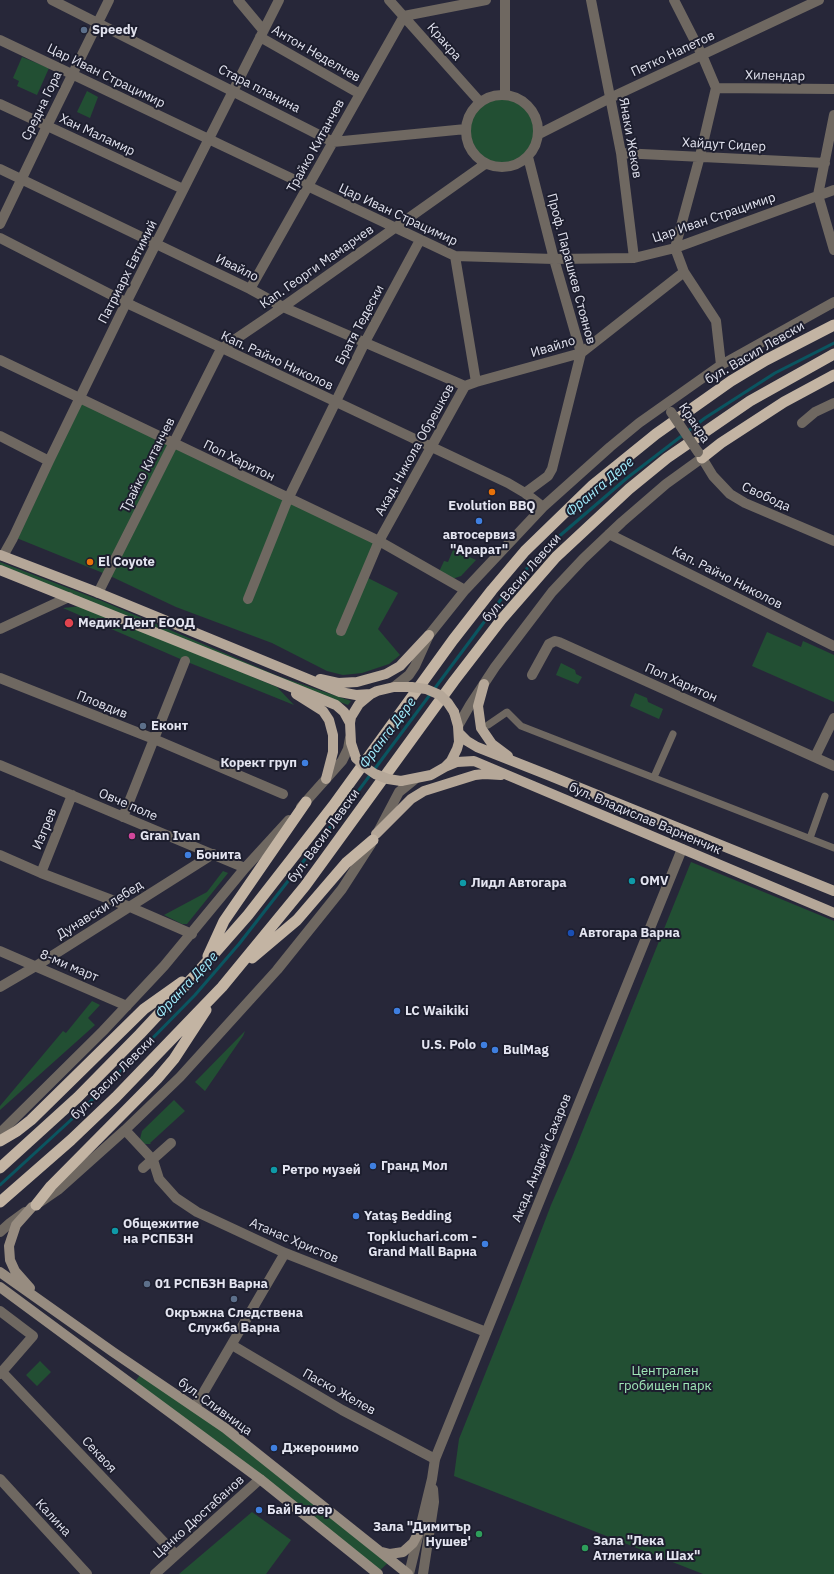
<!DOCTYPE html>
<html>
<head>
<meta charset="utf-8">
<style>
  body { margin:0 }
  canvas { display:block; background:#272739 }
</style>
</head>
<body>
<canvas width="834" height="1574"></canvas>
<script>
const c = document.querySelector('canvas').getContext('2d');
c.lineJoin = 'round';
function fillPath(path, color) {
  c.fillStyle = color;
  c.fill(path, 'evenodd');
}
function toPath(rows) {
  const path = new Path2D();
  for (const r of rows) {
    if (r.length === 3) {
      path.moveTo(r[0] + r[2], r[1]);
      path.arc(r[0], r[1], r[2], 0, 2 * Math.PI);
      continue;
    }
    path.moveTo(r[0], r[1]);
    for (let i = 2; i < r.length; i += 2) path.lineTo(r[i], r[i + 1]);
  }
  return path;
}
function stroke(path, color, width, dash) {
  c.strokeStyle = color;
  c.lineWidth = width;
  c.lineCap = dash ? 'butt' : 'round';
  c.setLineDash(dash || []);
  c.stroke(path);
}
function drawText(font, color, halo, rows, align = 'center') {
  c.font = font + ' "IBM Plex Sans",sans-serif';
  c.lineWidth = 4;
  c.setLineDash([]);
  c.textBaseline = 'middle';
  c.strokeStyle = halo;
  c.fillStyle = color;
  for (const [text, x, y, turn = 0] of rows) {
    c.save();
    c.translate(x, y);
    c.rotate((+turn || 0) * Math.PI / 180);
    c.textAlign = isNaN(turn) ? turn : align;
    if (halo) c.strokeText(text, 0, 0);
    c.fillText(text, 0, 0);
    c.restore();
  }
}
const green = toPath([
  [22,57,49,68,37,95,17,86,19,81,13,78],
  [87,91,98,97,90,118,77,112],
  [502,131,36],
  [80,398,379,541,364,576,398,593,378,629,400,655,389,664,362,673,343,675,327,671,272,643,176,607,108,575,19,539,13,538],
  [453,550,476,560,461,576,449,580,438,574,444,561,448,562],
  [0,562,102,601,278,676,351,701,348,705,276,678,0,565],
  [82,606,277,687,294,705,185,661,63,608],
  [767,632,801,647,803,641,834,655,834,702,752,666],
  [561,663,575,670,576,674,582,677,578,684,556,675],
  [635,693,647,698,648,702,663,709,659,719,630,706],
  [691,862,834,921,834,1574,703,1574,454,1476,459,1439,514,1302,551,1205,572,1157],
  [223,871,228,873,187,924,182,924,164,915,207,892],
  [92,1001,100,1005,88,1018,95,1025,0,1110,0,1106,63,1031,66,1033],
  [245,1031,243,1036,205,1091,195,1082],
  [174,1100,185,1111,150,1143,151,1144,145,1144,140,1139,142,1131],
  [40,1361,51,1372,37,1386,26,1375],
  [142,1372,195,1407,391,1560,377,1573,133,1385],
  [252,1512,291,1540,266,1574,179,1574]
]);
const stream = toPath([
  [0,1185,84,1108,195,995,239,944,359,790,505,594,542,551,627,478,705,418,775,373,834,343]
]);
const pedestrian = toPath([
  [488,725,507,712,521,726,834,848],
  [654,777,673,734],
  [810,838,825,796]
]);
const minor = toPath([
  [52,0,333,142,466,129],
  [238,0,263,30],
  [389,0,480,102],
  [505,0,505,95],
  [591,0,621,153,634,258],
  [674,0,702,55,716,88,700,156,675,248,684,272,716,321,721,365],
  [260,37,360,94],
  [0,40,455,256,554,259,634,258,675,248,834,190],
  [716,88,834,89],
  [502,131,36],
  [0,104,183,189],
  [834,115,818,195,834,250],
  [539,134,610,98,819,0],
  [621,153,825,163],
  [0,169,250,289,283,307,465,386],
  [0,224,47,126,109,0],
  [0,238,133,306,508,483,525,493,543,507],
  [250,289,404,16,486,0],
  [0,360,379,541,465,590],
  [476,382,581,353,684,272],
  [802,423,815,412,834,403],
  [0,436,49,461],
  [699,453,713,476,730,494,745,503,834,541],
  [525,493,548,476,552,469,581,353,554,259,528,157],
  [609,534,834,646],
  [3,556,13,538,49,461,126,303,279,0],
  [98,593,221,349,283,307,485,164],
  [248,599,288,499,365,342,420,240],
  [0,629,69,597],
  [341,631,379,541,465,386,476,382,455,256],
  [532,675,549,644,555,641,559,642,834,766],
  [0,678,154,739,283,794],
  [394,687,409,675,415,666,429,635,465,590,543,507,610,447,639,423,721,365,834,302],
  [458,726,470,705,495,667,552,592,583,559,622,522,666,484,702,458],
  [815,757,834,718],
  [0,765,245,868],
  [301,807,342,761,348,749,350,738],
  [123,817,185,661],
  [379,830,399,792,415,779],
  [0,855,41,873,130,907,192,934],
  [41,873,72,795],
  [0,951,127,1006],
  [0,987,36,966,213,854],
  [125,1130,153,1160,159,1179,176,1198,197,1212,285,1253,486,1332],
  [0,1133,103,1031,164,966,245,868,289,820],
  [143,1168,171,1143],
  [40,1202,59,1189,125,1130,180,1077,277,970,342,889,371,844],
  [0,1232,10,1223,25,1212],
  [0,1311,33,1336,0,1374],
  [232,1345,342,1410,435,1459],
  [2,1372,176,1555],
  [195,1407,285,1253],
  [0,1479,87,1574],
  [155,1574,260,1479]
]);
const tertiary = toPath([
  [409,1574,432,1479,435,1459,682,849],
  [423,1574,434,1502,433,1489]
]);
const secondary = toPath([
  [0,1272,113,1352,225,1428,408,1574],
  [0,1287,260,1479,378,1574],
  [30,1288,15,1271,10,1260,9,1246,16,1225,32,1207],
  [382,1552,390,1554,403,1552,413,1543,421,1528]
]);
const primary = toPath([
  [0,555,99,593,340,692,356,695,371,694],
  [0,570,336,705,344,712,350,723],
  [320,679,338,683,357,682,386,674,400,666,429,635],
  [484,684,478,706,481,728,492,744,508,756],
  [296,694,323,711,329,720,333,735,333,752,326,779],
  [459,733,467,741,477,747,548,775,834,891],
  [356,758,351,743,350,723,351,717,359,704,371,694,377,691,394,687,411,687],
  [445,767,457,762,474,761,834,913],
  [401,781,431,775,445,767,451,761,457,749,459,742,458,726,454,712],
  [376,834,411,799,424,791,475,775,484,774,501,775]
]);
const trunk = toPath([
  [702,458,721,443,784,402,834,375],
  [208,956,224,921,306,802],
  [252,958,297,920,346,863,373,840],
  [0,1141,17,1131,31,1120,144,1009,182,982],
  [0,1168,78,1097,140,1034,198,972,248,915,333,806,453,640,492,590,525,551,593,485,656,434,731,381,766,360,834,325],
  [0,1202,71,1140,116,1097,222,987,305,886,454,681,501,620,556,557,629,489,667,458,750,401,834,354],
  [36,1205,51,1186,157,1079,174,1059,206,1010]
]);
const minorBridge = toPath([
  [671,412,698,452]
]);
const primaryBridge = toPath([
  [411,687,426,689,440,695,448,703,454,712],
  [356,758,365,767,375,774,388,779,401,781]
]);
const markers = [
  [84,30,4,"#5c6f8a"],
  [492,492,4,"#e8710a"],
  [479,521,4,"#3f7fe0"],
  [90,562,4,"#e8710a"],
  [69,623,5,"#e0444e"],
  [143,726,4,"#5c6f8a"],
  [305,763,4,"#3f7fe0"],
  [132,836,4,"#d1479c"],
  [188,855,4,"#3f7fe0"],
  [632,881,4,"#0f9aa8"],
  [463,883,4,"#0f9aa8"],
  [571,933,4,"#1a4fb4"],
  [397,1011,4,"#3f7fe0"],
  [484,1045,4,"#3f7fe0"],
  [495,1050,4,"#3f7fe0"],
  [373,1166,4,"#3f7fe0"],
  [274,1170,4,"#0f9aa8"],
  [356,1216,4,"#3f7fe0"],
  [115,1231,4,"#0f9aa8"],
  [485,1244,4,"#3f7fe0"],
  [147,1284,4,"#5c6f8a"],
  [234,1299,4,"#5c6f8a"],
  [274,1448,4,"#3f7fe0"],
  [259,1510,4,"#3f7fe0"],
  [479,1534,4,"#2e9e5b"],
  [585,1548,4,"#2e9e5b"]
];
const poiNames = [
  ["Speedy",92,30],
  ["Evolution BBQ",492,506,"center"],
  ["автосервиз",479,535,"center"],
  ["\"Арарат\"",479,550,"center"],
  ["El Coyote",98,562],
  ["Медик Дент ЕООД",78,623],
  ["Еконт",151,726],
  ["Корект груп",297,763,"right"],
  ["Gran Ivan",140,836],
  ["Бонита",196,855],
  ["OMV",640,881],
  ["Лидл Автогара",471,883],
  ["Автогара Варна",579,933],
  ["LC Waikiki",405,1011],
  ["U.S. Polo",476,1045,"right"],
  ["BulMag",503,1050],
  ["Гранд Мол",381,1166],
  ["Ретро музей",282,1170],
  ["Yataş Bedding",364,1216],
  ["Общежитие",123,1224],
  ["на РСПБЗН",123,1239],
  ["Topkluchari.com -",477,1237,"right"],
  ["Grand Mall Варна",477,1252,"right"],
  ["01 РСПБЗН Варна",155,1284],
  ["Окръжна Следствена",234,1313,"center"],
  ["Служба Варна",234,1328,"center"],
  ["Джеронимо",282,1448],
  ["Бай Бисер",267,1510],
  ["Зала \"Димитър",471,1527,"right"],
  ["Нушев'",471,1542,"right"],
  ["Зала \"Лека",593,1541],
  ["Атлетика и Шах\"",593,1556]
];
const streetNames = [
  ["Кракра",444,42,49],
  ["Антон Неделчев",316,54,30],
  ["Петко Напетов",673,54,-25],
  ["Цар Иван Страцимир",106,76,26],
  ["Хилендар",775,76,1],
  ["Стара планина",259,89,27],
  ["Средна Гора",42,106,-64],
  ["Хан Маламир",97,135,25],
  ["Янаки Жеков",630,138,80],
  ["Хайдут Сидер",724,145,3],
  ["Трайко Китанчев",316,146,-61],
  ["Цар Иван Страцимир",398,215,25],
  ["Цар Иван Страцимир",714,218,-19],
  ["Кап. Георги Мамарчев",317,267,-35],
  ["Ивайло",237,268,26],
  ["Проф. Парашкев Стоянов",571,269,75],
  ["Патриарх Евтимий",128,272,-63],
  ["Братя Тедески",360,325,-62],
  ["Ивайло",553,347,-17],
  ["бул. Васил Левски",755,353,-30],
  ["Кап. Райчо Николов",277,361,25],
  ["Кракра",694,423,56],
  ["Акад. Никола Обрешков",415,450,-61],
  ["Поп Харитон",239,461,26],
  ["Трайко Китанчев",148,465,-63],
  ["Свобода",766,497,25],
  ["бул. Васил Левски",522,578,-49],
  ["Кап. Райчо Николов",727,578,27],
  ["Поп Харитон",681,683,24],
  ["Пловдив",102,705,22],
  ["Овче поле",128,805,23],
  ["бул. Владислав Варненчик",645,819,23],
  ["Изгрев",45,829,-68],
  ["бул. Васил Левски",324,836,-54],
  ["Дунавски лебед",100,910,-32],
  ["8-ми март",69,966,23],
  ["бул. Васил Левски",113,1078,-45],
  ["Акад. Андрей Сахаров",542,1158,-68],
  ["Атанас Христов",294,1241,23],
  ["Паско Желев",339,1392,29],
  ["бул. Сливница",215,1407,36],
  ["Секвоя",99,1455,47],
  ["Цанко Дюстабанов",199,1517,-42],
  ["Калина",53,1518,47]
];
const parkNames = [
  ["Централен",665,1371],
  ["гробищен парк",665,1386]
];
const waterNames = [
  ["Франга Дере",600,487,-40],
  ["Франга Дере",388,733,-53],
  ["Франга Дере",187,985,-47]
];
fillPath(green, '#224f33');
stroke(stream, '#0a5560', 3);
stroke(pedestrian, '#6f6861', 7);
stroke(minor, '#6f6861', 10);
stroke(tertiary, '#6f6861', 10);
stroke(secondary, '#978c80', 10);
stroke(primary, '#b5a798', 10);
stroke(trunk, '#c3b4a3', 11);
stroke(minorBridge, '#6f6861', 10);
stroke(primaryBridge, '#b5a798', 10);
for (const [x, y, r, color] of markers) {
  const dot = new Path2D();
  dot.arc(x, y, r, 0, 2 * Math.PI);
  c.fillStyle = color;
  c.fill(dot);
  stroke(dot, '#1d1e2e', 1.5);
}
drawText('bold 13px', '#e3e4f0', '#1d1e2e', poiNames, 'left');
drawText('13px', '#e3e4f0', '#1d1e2e', streetNames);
drawText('13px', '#a0e8b8', '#1d1e2e', parkNames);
drawText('italic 14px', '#a0edfd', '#1d1e2e', waterNames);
</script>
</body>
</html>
